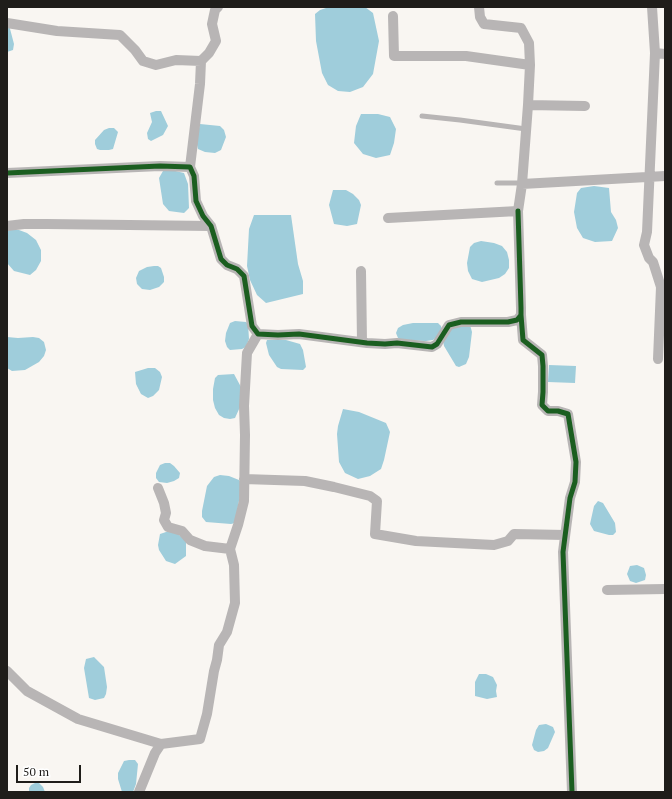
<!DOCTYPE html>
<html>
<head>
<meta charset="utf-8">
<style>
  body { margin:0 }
  #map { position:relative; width:672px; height:799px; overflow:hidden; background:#f9f6f2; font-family:"PT Serif",serif }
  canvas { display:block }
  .frame { position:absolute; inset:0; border:8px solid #1f1d1a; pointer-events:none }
  .scale { position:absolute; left:16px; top:765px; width:65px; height:18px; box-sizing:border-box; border:2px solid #1f1d1a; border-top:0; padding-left:5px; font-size:12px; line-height:14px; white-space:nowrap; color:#1f1d1a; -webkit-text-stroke:3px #fff; paint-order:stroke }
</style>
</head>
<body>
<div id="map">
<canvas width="672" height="799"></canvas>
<div class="frame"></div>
<div class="scale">50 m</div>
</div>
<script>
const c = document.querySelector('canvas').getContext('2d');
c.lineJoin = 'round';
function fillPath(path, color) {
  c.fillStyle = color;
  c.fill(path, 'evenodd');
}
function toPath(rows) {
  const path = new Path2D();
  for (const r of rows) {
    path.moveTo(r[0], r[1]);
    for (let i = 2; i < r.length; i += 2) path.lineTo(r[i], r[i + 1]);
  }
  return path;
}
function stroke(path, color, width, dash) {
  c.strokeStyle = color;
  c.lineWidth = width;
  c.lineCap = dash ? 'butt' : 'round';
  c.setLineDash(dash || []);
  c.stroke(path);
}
const water = toPath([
  [329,7,365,7,373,13,379,41,373,74,363,87,350,92,338,91,328,85,322,73,316,41,315,14,320,10],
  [7,23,9,25,14,44,13,50,7,52],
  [156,111,161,111,168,126,163,135,151,141,148,139,147,133,152,122,150,113],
  [361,114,378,114,390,117,396,129,394,143,390,155,376,158,363,154,354,143,356,126],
  [200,124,220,126,224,130,226,137,221,150,215,153,205,152,198,149,196,141],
  [109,128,114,128,118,132,113,149,109,150,100,150,97,149,95,144,95,140,104,130],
  [171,170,184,173,188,184,189,208,184,213,169,211,163,204,159,178,163,171],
  [594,186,609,188,611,212,616,220,618,228,612,241,595,242,583,238,577,228,574,212,577,193,581,188],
  [333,190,346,190,353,194,359,200,361,205,357,224,347,226,334,224,329,205],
  [254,215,291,215,298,264,303,281,303,294,266,303,257,295,250,280,247,266,249,229],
  [10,230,19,230,27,233,36,240,41,250,41,261,36,270,30,275,14,271,7,263,7,231],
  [481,241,494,243,502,246,507,252,509,260,509,268,505,274,499,278,482,282,472,279,468,271,467,263,470,247,474,243],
  [154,266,158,266,161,268,164,277,164,282,159,287,150,290,142,289,137,284,136,278,139,271,147,267],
  [235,321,246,322,248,324,249,339,246,347,242,349,230,350,227,347,225,341,226,333,230,323],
  [413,323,438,323,441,326,442,330,437,337,433,340,426,341,401,340,398,338,396,333,398,328,403,325],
  [470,325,472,332,469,357,466,364,459,367,456,366,444,346,443,341,452,327],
  [7,337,18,338,33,337,39,338,44,342,46,350,44,356,39,362,25,370,12,371,7,368],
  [267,340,286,340,300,344,303,350,306,367,303,370,281,369,277,367,269,355,266,343],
  [549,365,576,366,575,383,548,382],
  [148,368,155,368,160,372,162,377,159,390,153,396,148,398,141,394,136,384,135,372],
  [234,374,241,387,240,407,235,418,230,419,224,418,219,415,215,408,213,400,213,389,215,378,218,375],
  [343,409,359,412,386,423,390,432,384,460,381,469,370,476,358,479,345,473,339,462,337,434,338,426],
  [165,463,170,463,174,466,180,473,179,478,174,481,167,483,159,482,156,478,156,473,160,465],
  [220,475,229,476,239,480,242,484,235,523,231,524,206,522,202,517,202,511,207,486,214,477],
  [598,501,603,503,615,523,616,532,613,535,609,535,594,531,590,524,594,506],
  [169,531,177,533,186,541,186,556,175,564,166,561,159,550,158,545,160,534],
  [637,565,644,568,646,575,645,580,636,583,630,581,627,574,630,566],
  [94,657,104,667,107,687,106,694,104,698,95,700,89,698,84,668,86,659],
  [479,674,486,674,493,677,497,685,496,691,497,697,487,699,475,696,475,682],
  [546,724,553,727,555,732,548,748,544,751,538,752,534,750,532,745,536,730,539,725],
  [129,760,135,760,138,764,136,784,133,792,122,792,118,779,118,773,124,761],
  [35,783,39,783,43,787,45,792,29,792,29,788,31,785]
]);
const service = toPath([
  [422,116,460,120,526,129],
  [497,183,522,183]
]);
const minor = toPath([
  [652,7,655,53,665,54],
  [393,16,394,56,466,56,530,65],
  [7,23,57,31,120,35,135,50,143,61,156,65,176,60,201,61,209,53,216,41,212,24,215,10,218,7],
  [655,53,647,232,644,245,649,258,653,262,661,287,658,359],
  [528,105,585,106],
  [190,167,200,84,201,61],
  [7,173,160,166,190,167,194,176,196,201,203,216,211,226,221,259,227,265,237,269,244,276,252,326,258,334,278,335,299,334,367,343,385,344,397,343,432,347,437,344,449,325,461,322,508,322,517,320,521,315,521,308,518,211],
  [522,184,665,176],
  [388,218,518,211,522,184,528,105,530,65,529,43,521,28,484,24,480,17,479,7],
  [7,226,24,224,47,224,211,226],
  [361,271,362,342],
  [521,315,523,340,542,355,543,366,543,392,542,405,548,411,558,411,568,414,576,462,575,482,570,498,563,552,572,792],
  [244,479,305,481,334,487,370,496,377,501,375,534,416,541,494,545,508,541,514,534,565,535],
  [158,488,164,503,166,513,164,520,168,527,182,531,190,540,205,546,230,549],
  [607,590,665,589],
  [7,671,27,691,78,719,161,744],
  [139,792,155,753,161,744,200,739,207,714,214,671,217,660,219,645,227,632,235,603,234,565,230,549,238,525,244,501,245,435,244,406,247,353,258,334]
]);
const cycleway = toPath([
  [7,173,160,166,190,167,194,176,196,201,203,216,211,226,221,259,227,265,237,269,244,276,252,326,258,334,278,335,299,334,367,343,385,344,397,343,432,347,437,344,449,325,461,322,508,322,517,320,521,315,521,308,518,211],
  [521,315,523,340,542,355,543,366,543,392,542,405,548,411,558,411,568,414,576,462,575,482,570,498,563,552,572,792]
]);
fillPath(water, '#9fcddb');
stroke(service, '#b8b5b5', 5);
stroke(minor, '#b8b5b5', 10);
stroke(cycleway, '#1b5e20', 5);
</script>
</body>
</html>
